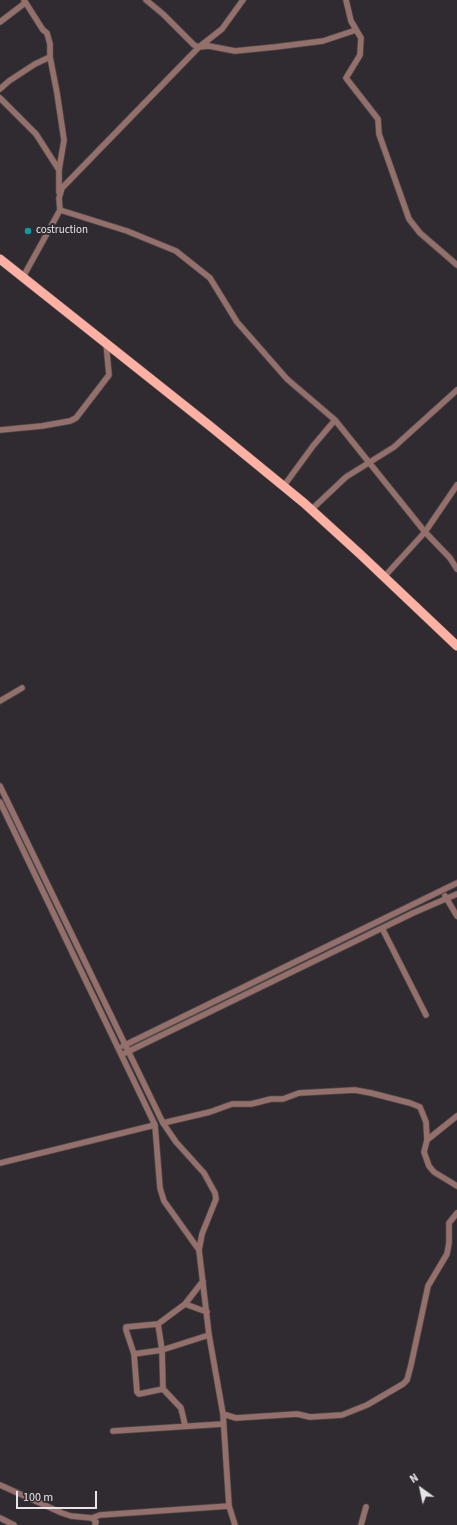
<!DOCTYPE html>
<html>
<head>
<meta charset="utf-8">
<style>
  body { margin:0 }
  #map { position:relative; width:457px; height:1525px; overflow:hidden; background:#2f2b31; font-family:"Source Sans 3",sans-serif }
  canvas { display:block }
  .north { position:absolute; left:401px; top:1469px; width:40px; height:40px; -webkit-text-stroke:3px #2f2b31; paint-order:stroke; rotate:327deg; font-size:11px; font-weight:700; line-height:16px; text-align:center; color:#e7e4e8 }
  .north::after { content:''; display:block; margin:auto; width:14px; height:18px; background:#e7e4e8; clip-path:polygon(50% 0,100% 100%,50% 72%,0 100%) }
  .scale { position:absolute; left:16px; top:1491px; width:81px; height:18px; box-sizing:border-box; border:2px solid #e7e4e8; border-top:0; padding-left:5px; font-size:12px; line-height:14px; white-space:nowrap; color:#e7e4e8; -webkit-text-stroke:3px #2f2b31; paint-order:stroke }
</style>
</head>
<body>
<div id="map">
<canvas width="457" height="1525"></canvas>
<div class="north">N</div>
<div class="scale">100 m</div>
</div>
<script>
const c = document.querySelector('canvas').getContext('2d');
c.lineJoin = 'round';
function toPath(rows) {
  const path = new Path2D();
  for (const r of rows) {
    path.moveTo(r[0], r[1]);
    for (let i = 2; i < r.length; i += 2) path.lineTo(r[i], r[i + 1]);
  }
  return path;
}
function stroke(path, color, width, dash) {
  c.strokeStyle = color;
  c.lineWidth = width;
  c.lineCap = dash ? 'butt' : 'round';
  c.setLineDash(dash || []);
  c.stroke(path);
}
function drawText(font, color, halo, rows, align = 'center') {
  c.font = font + ' "Source Sans 3",sans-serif';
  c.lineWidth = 4;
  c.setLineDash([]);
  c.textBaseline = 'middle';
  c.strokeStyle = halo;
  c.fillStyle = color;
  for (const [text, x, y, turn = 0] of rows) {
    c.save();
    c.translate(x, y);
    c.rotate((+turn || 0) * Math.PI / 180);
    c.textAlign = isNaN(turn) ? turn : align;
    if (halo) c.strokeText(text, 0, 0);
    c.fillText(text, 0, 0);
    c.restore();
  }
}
const street = toPath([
  [24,0,43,30,47,33,50,44,50,57,57,93,64,140,59,170,59,192],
  [146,0,163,14,194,45,199,47,209,46,235,51,275,47,323,41,356,30],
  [346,0,351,21,361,38,360,55,346,78,378,119,379,134,409,219,420,233,457,265],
  [0,22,25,3],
  [0,89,9,81,35,64,50,57],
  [0,98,36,134,59,170],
  [60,210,127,231,176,251,210,278,237,322,287,379,335,420,425,532,450,558,457,569],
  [23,277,60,210,59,198,62,188,199,47,222,29,243,0],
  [0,430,42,426,70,421,76,418,109,375,106,343],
  [283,487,313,446,335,420],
  [311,510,346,477,394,447,457,390],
  [384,577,425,532,457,485],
  [0,701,22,688],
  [0,786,163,1123,176,1142,204,1173,215,1193,216,1199,202,1234,199,1250,209,1335,223,1414,229,1506,235,1525],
  [0,802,155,1125,160,1188,164,1201,199,1250],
  [445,896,457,916],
  [382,928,426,1015],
  [123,1046,457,883],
  [125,1053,413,913,457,894],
  [163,1123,210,1112,232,1104,251,1104,271,1099,283,1099,299,1093,355,1090,371,1093,410,1103,420,1107,426,1122,427,1140,424,1152,429,1166,434,1172,457,1186],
  [427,1140,457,1116],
  [0,1163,155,1125],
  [185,1304,207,1312],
  [158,1324,162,1350,163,1389,139,1394,137,1392,134,1354,126,1330,126,1327,158,1324,185,1304,203,1281],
  [134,1354,162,1350,209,1335],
  [163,1389,181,1408,185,1425],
  [223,1414,236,1418,297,1414,310,1417,342,1415,367,1405,403,1384,407,1380,411,1365,428,1286,447,1254,449,1243,449,1223,457,1213],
  [113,1431,223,1424],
  [0,1485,62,1513,71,1516,92,1518],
  [0,1518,14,1525],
  [95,1525,96,1522,92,1518,100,1515,229,1506],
  [361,1525,366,1507]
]);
const primary = toPath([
  [0,259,210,426,304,503,360,554,457,646]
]);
const markers = [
  [28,231,4,"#0f9aa8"]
];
const poiNames = [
  ["costruction",36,231]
];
stroke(street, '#4c494e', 7);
stroke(primary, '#4c494e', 10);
stroke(street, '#956f69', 5.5);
stroke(primary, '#feb1a3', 9);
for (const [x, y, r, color] of markers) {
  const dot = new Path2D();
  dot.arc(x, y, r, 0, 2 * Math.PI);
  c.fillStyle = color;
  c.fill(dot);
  stroke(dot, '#2f2b31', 1.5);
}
drawText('11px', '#e7e4e8', '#2f2b31', poiNames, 'left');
</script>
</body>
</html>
